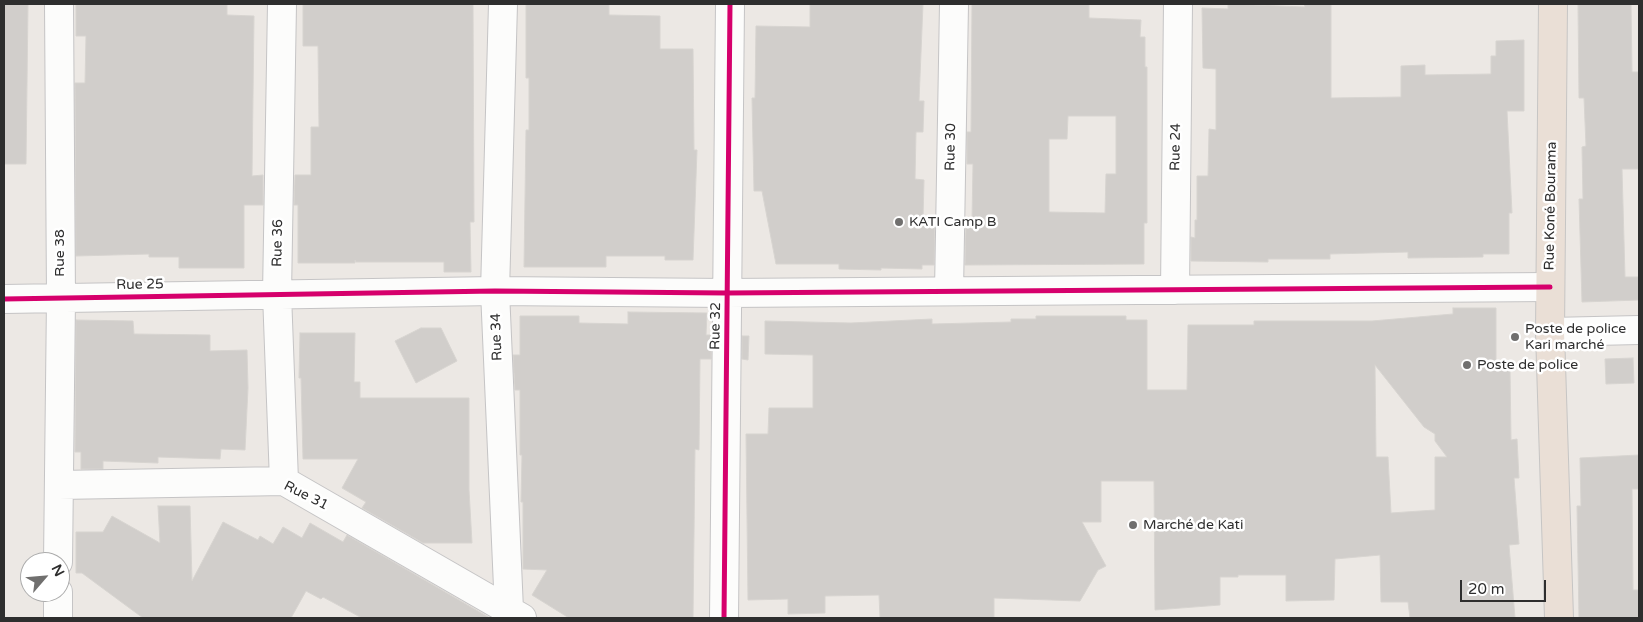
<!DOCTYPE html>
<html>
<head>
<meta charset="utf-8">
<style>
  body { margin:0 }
  #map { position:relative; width:1643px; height:622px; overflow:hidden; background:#ece8e4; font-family:"Varela Round",sans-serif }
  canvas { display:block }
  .frame { position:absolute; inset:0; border:5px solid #2e2e2e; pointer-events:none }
  .north { position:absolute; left:20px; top:552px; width:50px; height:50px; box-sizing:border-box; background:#fff; border:1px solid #ababab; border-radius:50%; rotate:63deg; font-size:14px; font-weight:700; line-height:20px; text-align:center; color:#2e2e2e }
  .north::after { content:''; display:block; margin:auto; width:18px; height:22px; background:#706f6e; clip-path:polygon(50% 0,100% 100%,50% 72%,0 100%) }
  .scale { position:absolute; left:1460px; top:580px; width:86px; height:22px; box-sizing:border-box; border:2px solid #2e2e2e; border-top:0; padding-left:6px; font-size:15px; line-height:18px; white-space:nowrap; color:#2e2e2e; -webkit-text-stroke:4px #fff; paint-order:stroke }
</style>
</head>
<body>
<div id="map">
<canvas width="1643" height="622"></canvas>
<div class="frame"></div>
<div class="north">N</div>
<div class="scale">20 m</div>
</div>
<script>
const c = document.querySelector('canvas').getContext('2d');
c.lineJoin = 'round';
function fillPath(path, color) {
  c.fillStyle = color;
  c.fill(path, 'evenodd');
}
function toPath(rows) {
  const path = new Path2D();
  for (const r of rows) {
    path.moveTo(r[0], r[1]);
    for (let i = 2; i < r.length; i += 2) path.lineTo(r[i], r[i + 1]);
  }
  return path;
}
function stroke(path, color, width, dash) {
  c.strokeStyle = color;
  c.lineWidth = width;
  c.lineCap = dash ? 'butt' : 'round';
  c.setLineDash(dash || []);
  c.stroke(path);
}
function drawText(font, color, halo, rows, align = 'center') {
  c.font = font + ' "Varela Round",sans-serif';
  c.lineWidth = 5;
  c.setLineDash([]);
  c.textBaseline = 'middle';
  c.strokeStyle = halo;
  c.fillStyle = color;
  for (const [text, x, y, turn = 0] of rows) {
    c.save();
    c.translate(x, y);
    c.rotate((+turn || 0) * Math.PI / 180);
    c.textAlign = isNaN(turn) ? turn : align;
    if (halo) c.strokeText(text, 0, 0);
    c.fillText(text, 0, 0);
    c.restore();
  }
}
const building = toPath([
  [4,4,28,4,26,164,4,164,4,4],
  [76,4,227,4,227,15,254,16,252,176,263,175,263,205,244,205,244,268,179,268,179,257,149,257,149,254,76,256,75,83,85,83,86,36,76,36,76,4],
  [303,4,473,4,474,222,470,222,471,272,444,272,444,262,356,262,355,260,355,263,298,263,298,205,294,205,295,175,311,175,311,127,319,127,318,46,303,46,303,4],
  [526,4,609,4,609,15,660,16,660,49,693,49,694,150,697,150,693,260,665,260,665,256,606,256,606,267,524,267,526,130,529,130,529,78,526,78,526,4],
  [810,4,923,4,919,101,924,101,923,132,916,132,915,179,924,180,923,219,935,220,934,265,922,265,922,269,881,268,881,270,839,269,839,264,776,264,762,191,754,191,752,98,755,98,756,26,810,27,810,4],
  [972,4,1089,4,1089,18,1141,20,1140,37,1145,37,1145,67,1147,67,1147,223,1144,223,1144,264,965,265,966,220,972,220,973,164,967,164,967,132,971,132,972,4],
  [1068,116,1116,116,1116,174,1106,174,1105,213,1049,212,1049,139,1067,139,1068,116],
  [1228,4,1305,7,1304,4,1331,4,1331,98,1401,97,1401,66,1425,65,1425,75,1491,74,1491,56,1496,56,1496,41,1524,40,1524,111,1507,111,1512,213,1509,213,1509,254,1483,254,1483,257,1408,258,1408,252,1330,254,1330,259,1268,259,1268,262,1191,261,1191,237,1195,238,1195,220,1197,220,1197,176,1208,176,1209,129,1216,130,1216,69,1203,68,1202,8,1228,9,1228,4],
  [1578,4,1631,4,1632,72,1639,72,1639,169,1622,169,1625,277,1639,277,1639,300,1582,302,1579,199,1583,199,1582,147,1586,146,1584,98,1579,98,1578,4],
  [1453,308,1496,308,1496,369,1510,369,1511,440,1517,439,1519,478,1514,478,1519,544,1509,545,1515,618,1410,618,1408,602,1381,602,1380,555,1335,559,1334,600,1286,601,1286,575,1238,575,1238,577,1220,577,1220,605,1155,610,1154,481,1101,481,1101,522,1082,522,1106,566,1098,570,1080,601,994,598,994,618,880,618,879,595,825,596,825,613,788,614,788,599,748,600,746,434,768,434,769,408,813,408,813,355,765,354,765,321,851,323,932,319,932,324,1011,322,1011,319,1036,319,1036,316,1126,316,1126,320,1147,320,1147,390,1187,390,1188,325,1254,325,1254,321,1372,321,1453,314,1453,308],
  [1375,365,1424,427,1435,434,1435,441,1447,457,1435,457,1435,510,1391,513,1388,457,1376,457,1375,365],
  [628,312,707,313,706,335,711,335,711,359,700,359,699,450,695,449,693,618,569,618,532,595,547,570,523,569,523,502,521,502,522,455,520,455,520,390,515,390,513,355,520,355,520,316,579,316,579,323,628,324,628,312],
  [76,320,133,321,134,334,210,335,210,351,247,350,248,388,245,450,221,449,220,459,158,457,158,463,103,461,103,469,81,469,81,452,75,452,76,320],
  [421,328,441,328,457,361,416,383,395,341,421,328],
  [300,333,355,333,354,382,360,382,360,398,469,398,469,490,472,543,423,543,362,508,366,502,342,488,358,459,303,459,301,378,299,378,300,333],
  [742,336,749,336,748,360,742,359,742,336],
  [1633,358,1634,383,1606,384,1605,359,1633,358],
  [1639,455,1639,489,1632,489,1633,590,1639,590,1639,618,1579,618,1577,506,1581,506,1580,458,1639,455],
  [158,506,190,506,192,581,223,522,258,540,260,536,273,544,283,527,302,538,310,523,343,542,347,535,490,618,362,618,323,597,321,599,306,591,291,618,143,618,82,573,76,573,76,532,103,532,112,516,160,543,158,506]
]);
const minor = toPath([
  [282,4,277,294,284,481],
  [503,4,495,291,509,610],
  [1175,290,1178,4],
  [949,291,954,4],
  [4,299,495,291,727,293,1550,287],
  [1550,332,1639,330],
  [59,485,284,481,522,618],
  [58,562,61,298,59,4],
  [58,618,58,592],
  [724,618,730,4]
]);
const highway = toPath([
  [1553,4,1550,332,1559,618]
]);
const cycleway = toPath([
  [4,299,495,291,727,293,1550,287],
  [724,618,730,4]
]);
const markers = [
  [899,222,5,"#706f6e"],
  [1515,337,5,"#706f6e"],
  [1467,365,5,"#706f6e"],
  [1133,525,5,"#706f6e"]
];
const streetNames = [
  ["Rue 30",951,147,-89],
  ["Rue 24",1176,147,-89],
  ["Rue Koné Bourama",1551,206,-89],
  ["Rue 36",278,243,-89],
  ["Rue 38",60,253,-90],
  ["Rue 25",140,285,-1],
  ["Rue 32",716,326,-89],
  ["Rue 34",497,337,-92],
  ["Rue 31",306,496,27]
];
const poiNames = [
  ["KATI Camp B",909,222],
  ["Poste de police",1525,329],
  ["Kari marché",1525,345],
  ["Poste de police",1477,365],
  ["Marché de Kati",1143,525]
];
fillPath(building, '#d1cecb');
stroke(building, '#d7d4d0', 1);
stroke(minor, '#c5c4c5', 30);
stroke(highway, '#c6c5c4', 30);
stroke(minor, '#fcfcfb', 28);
stroke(highway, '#eadfd6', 28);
stroke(cycleway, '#d6006c', 5);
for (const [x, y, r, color] of markers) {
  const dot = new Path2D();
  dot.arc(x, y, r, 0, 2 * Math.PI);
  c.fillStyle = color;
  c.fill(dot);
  stroke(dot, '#fff', 2);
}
drawText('14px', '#2e2e2e', '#fff', streetNames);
drawText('14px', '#2e2e2e', '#fff', poiNames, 'left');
</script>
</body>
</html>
